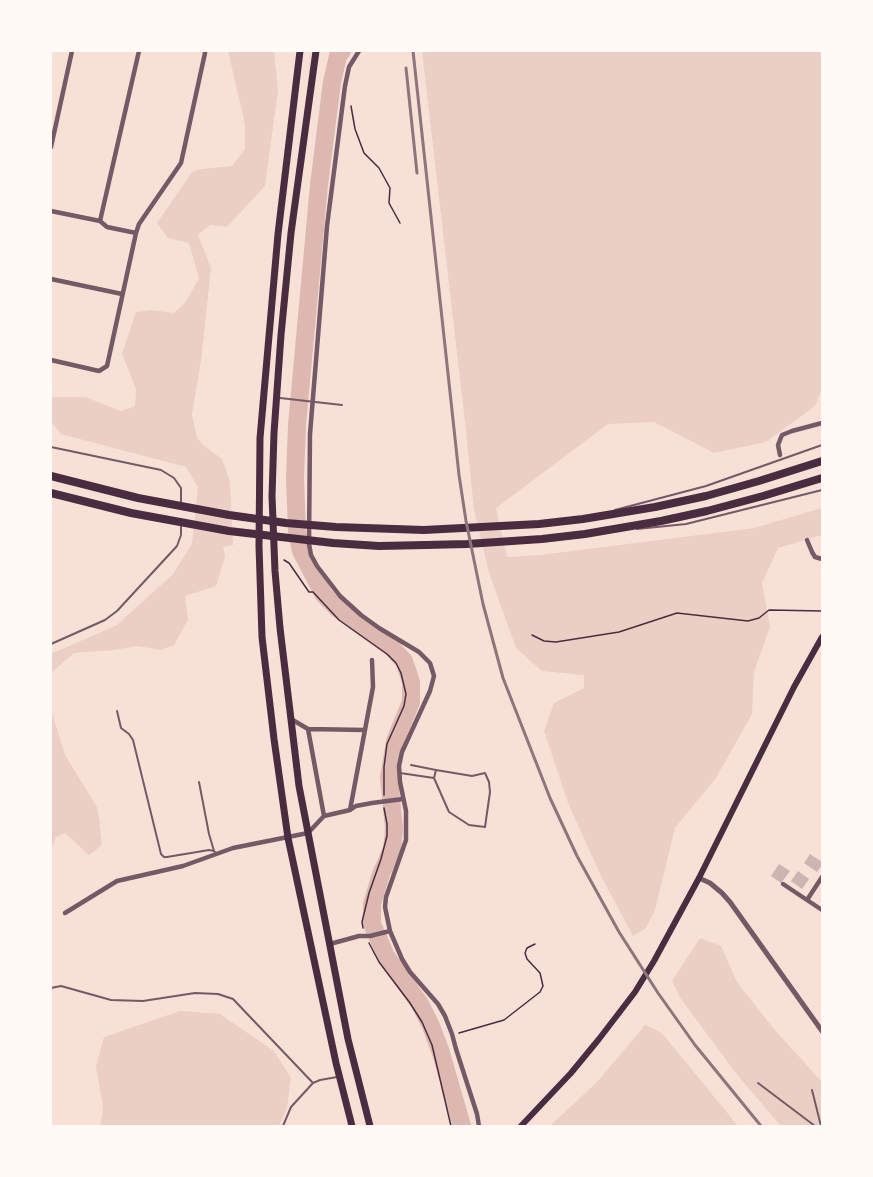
<!DOCTYPE html>
<html>
<head>
<meta charset="utf-8">
<style>
  body { margin:0 }
  #map { position:relative; width:873px; height:1177px; overflow:hidden; background:#f7e1d7; font-family:"Work Sans",sans-serif }
  canvas { display:block }
  .frame { position:absolute; inset:0; border:52px solid #fffaf5; pointer-events:none }
</style>
</head>
<body>
<div id="map">
<canvas width="873" height="1177"></canvas>
<div class="frame"></div>
</div>
<script>
const c = document.querySelector('canvas').getContext('2d');
c.lineJoin = 'round';
function fillPath(path, color) {
  c.fillStyle = color;
  c.fill(path, 'evenodd');
}
function toPath(rows) {
  const path = new Path2D();
  for (const r of rows) {
    path.moveTo(r[0], r[1]);
    for (let i = 2; i < r.length; i += 2) path.lineTo(r[i], r[i + 1]);
  }
  return path;
}
function stroke(path, color, width, dash) {
  c.strokeStyle = color;
  c.lineWidth = width;
  c.lineCap = dash ? 'butt' : 'round';
  c.setLineDash(dash || []);
  c.stroke(path);
}
const green = toPath([
  [228,51,274,51,278,90,265,186,227,227,210,225,198,235,211,268,201,361,192,414,197,438,203,445,222,459,230,481,233,545,223,547,225,557,216,586,185,596,188,620,174,645,161,650,137,646,114,650,74,653,51,673,51,654,117,625,173,574,192,544,198,487,186,467,61,434,51,421,51,397,85,397,121,411,135,406,136,389,122,354,136,312,151,310,174,313,185,303,199,278,189,243,168,238,157,223,192,172,201,169,232,166,245,149,245,124],
  [422,51,822,51,822,388,815,406,766,442,714,453,654,422,608,424,496,508,507,557,540,555,754,528,822,508,822,535,778,548,762,583,770,627,754,672,752,714,716,778,675,828,655,910,646,928,633,936,601,876,568,803,544,731,554,703,584,688,584,675,542,671,516,648,489,573,474,510,465,422],
  [51,710,65,755,98,809,102,845,89,855,65,833,56,837,51,851],
  [700,938,721,946,737,982,774,1029,822,1082,822,1126,781,1126,738,1076,681,999,672,981],
  [180,1011,220,1014,274,1051,291,1078,287,1108,279,1126,100,1126,103,1108,96,1066,104,1037],
  [645,1025,662,1033,738,1126,550,1126,597,1082]
]);
const river = toPath([
  [342,51,338,56,332,82,319,185,297,425,295,478,297,532,301,551,324,595,338,609,393,649,404,661,411,682,411,702,395,741,389,777,394,829,392,849,381,874,372,904,372,924,386,956,420,1004,431,1026,441,1053,462,1126]
]);
const building = toPath([
  [810,854,822,862,822,865,817,872,804,863],
  [779,864,790,871,781,883,771,876],
  [798,871,809,879,802,889,791,881]
]);
const path = toPath([
  [351,106,355,129,364,153,379,168,390,188,389,203,400,223],
  [284,560,289,563,309,592,313,592,339,620,387,654,396,663,401,673,406,694,404,706,387,744,384,767,384,795],
  [532,635,544,641,556,642,619,632,677,613,748,621,759,618,769,610,822,611],
  [363,928,362,922,369,893,381,859,387,836,387,824,384,808],
  [369,943,379,962,410,1003,422,1022,432,1045,451,1126],
  [459,1033,504,1020,540,992,543,986,540,973,527,959,525,953,527,948,535,944]
]);
const service = toPath([
  [280,398,342,405],
  [51,447,161,470,174,478,181,488,181,504],
  [615,510,706,486,822,445],
  [637,529,686,524,822,490],
  [51,644,105,620,117,611,177,546,181,535,181,525],
  [117,711,121,728,129,734,133,740,161,854,164,857,167,857,209,850,214,851,217,854],
  [411,765,436,770],
  [400,773,434,778,449,812,469,825,485,827,490,792,489,782,485,773,472,776,436,770,434,778],
  [199,782,209,834,214,851],
  [51,988,61,986,111,1000,143,1001,195,993,218,994,233,999,313,1083],
  [758,1083,815,1126],
  [812,1090,821,1126],
  [283,1126,291,1107,313,1083,320,1080,337,1077]
]);
const minor = toPath([
  [359,51,349,67,345,86,327,226,310,434,309,544,311,555,317,566,340,596,361,615,379,628,419,652,430,663,434,676,430,691,402,752,399,766,400,782,406,811,406,840,386,897,385,907,390,931,402,959,410,972,438,1004,445,1016,452,1034,456,1049,477,1114,479,1126],
  [51,147,72,51],
  [51,211,100,221,107,227,136,233],
  [100,221,139,51],
  [51,279,122,294],
  [51,360,99,371,107,366,136,233,139,224,181,163,205,53,205,51],
  [780,455,778,445,782,435,792,431,822,423],
  [807,540,812,552,815,557,822,559],
  [308,729,365,730],
  [350,810,356,806,372,803,403,799],
  [324,816,350,810,373,687,372,660],
  [783,884,822,910],
  [807,900,822,877],
  [65,913,117,881,183,866,233,848,308,833,324,816,308,729,291,719],
  [330,944,359,936,370,936,390,931]
]);
const tertiary = toPath([
  [699,878,710,883,722,893,730,902,822,1031]
]);
const secondary = toPath([
  [521,1126,571,1073,599,1039,635,992,654,961,699,878,794,687,822,637]
]);
const trunk = toPath([
  [300,51,278,234,260,438,259,546,262,637,274,739,288,838,336,1063,352,1126],
  [316,51,291,233,281,335,274,433,272,496,275,571,280,628,299,786,348,1039,370,1126]
]);
const motorway = toPath([
  [51,476,138,498,229,515,286,523,336,527,424,530,539,524,583,519,655,507,706,496,759,481,822,461],
  [51,493,131,513,229,531,333,543,379,546,426,545,467,544,542,539,585,534,661,521,707,511,763,496,822,478]
]);
const rail = toPath([
  [413,51,459,475,466,521,483,604,503,678,550,798,577,856,619,932,658,993,695,1045,761,1126],
  [406,68,417,173]
]);
fillPath(green, '#ebcfc5');
stroke(river, '#dcb8b0', 18);
fillPath(building, '#ccb4b1');
stroke(path, '#4a2c40', 1.5);
stroke(service, '#755966', 2);
stroke(minor, '#755966', 4.5);
stroke(tertiary, '#755966', 5);
stroke(secondary, '#4a2c40', 6);
stroke(trunk, '#4a2c40', 7);
stroke(motorway, '#4a2c40', 8);
stroke(rail, '#8f747c', 3);
</script>
</body>
</html>
